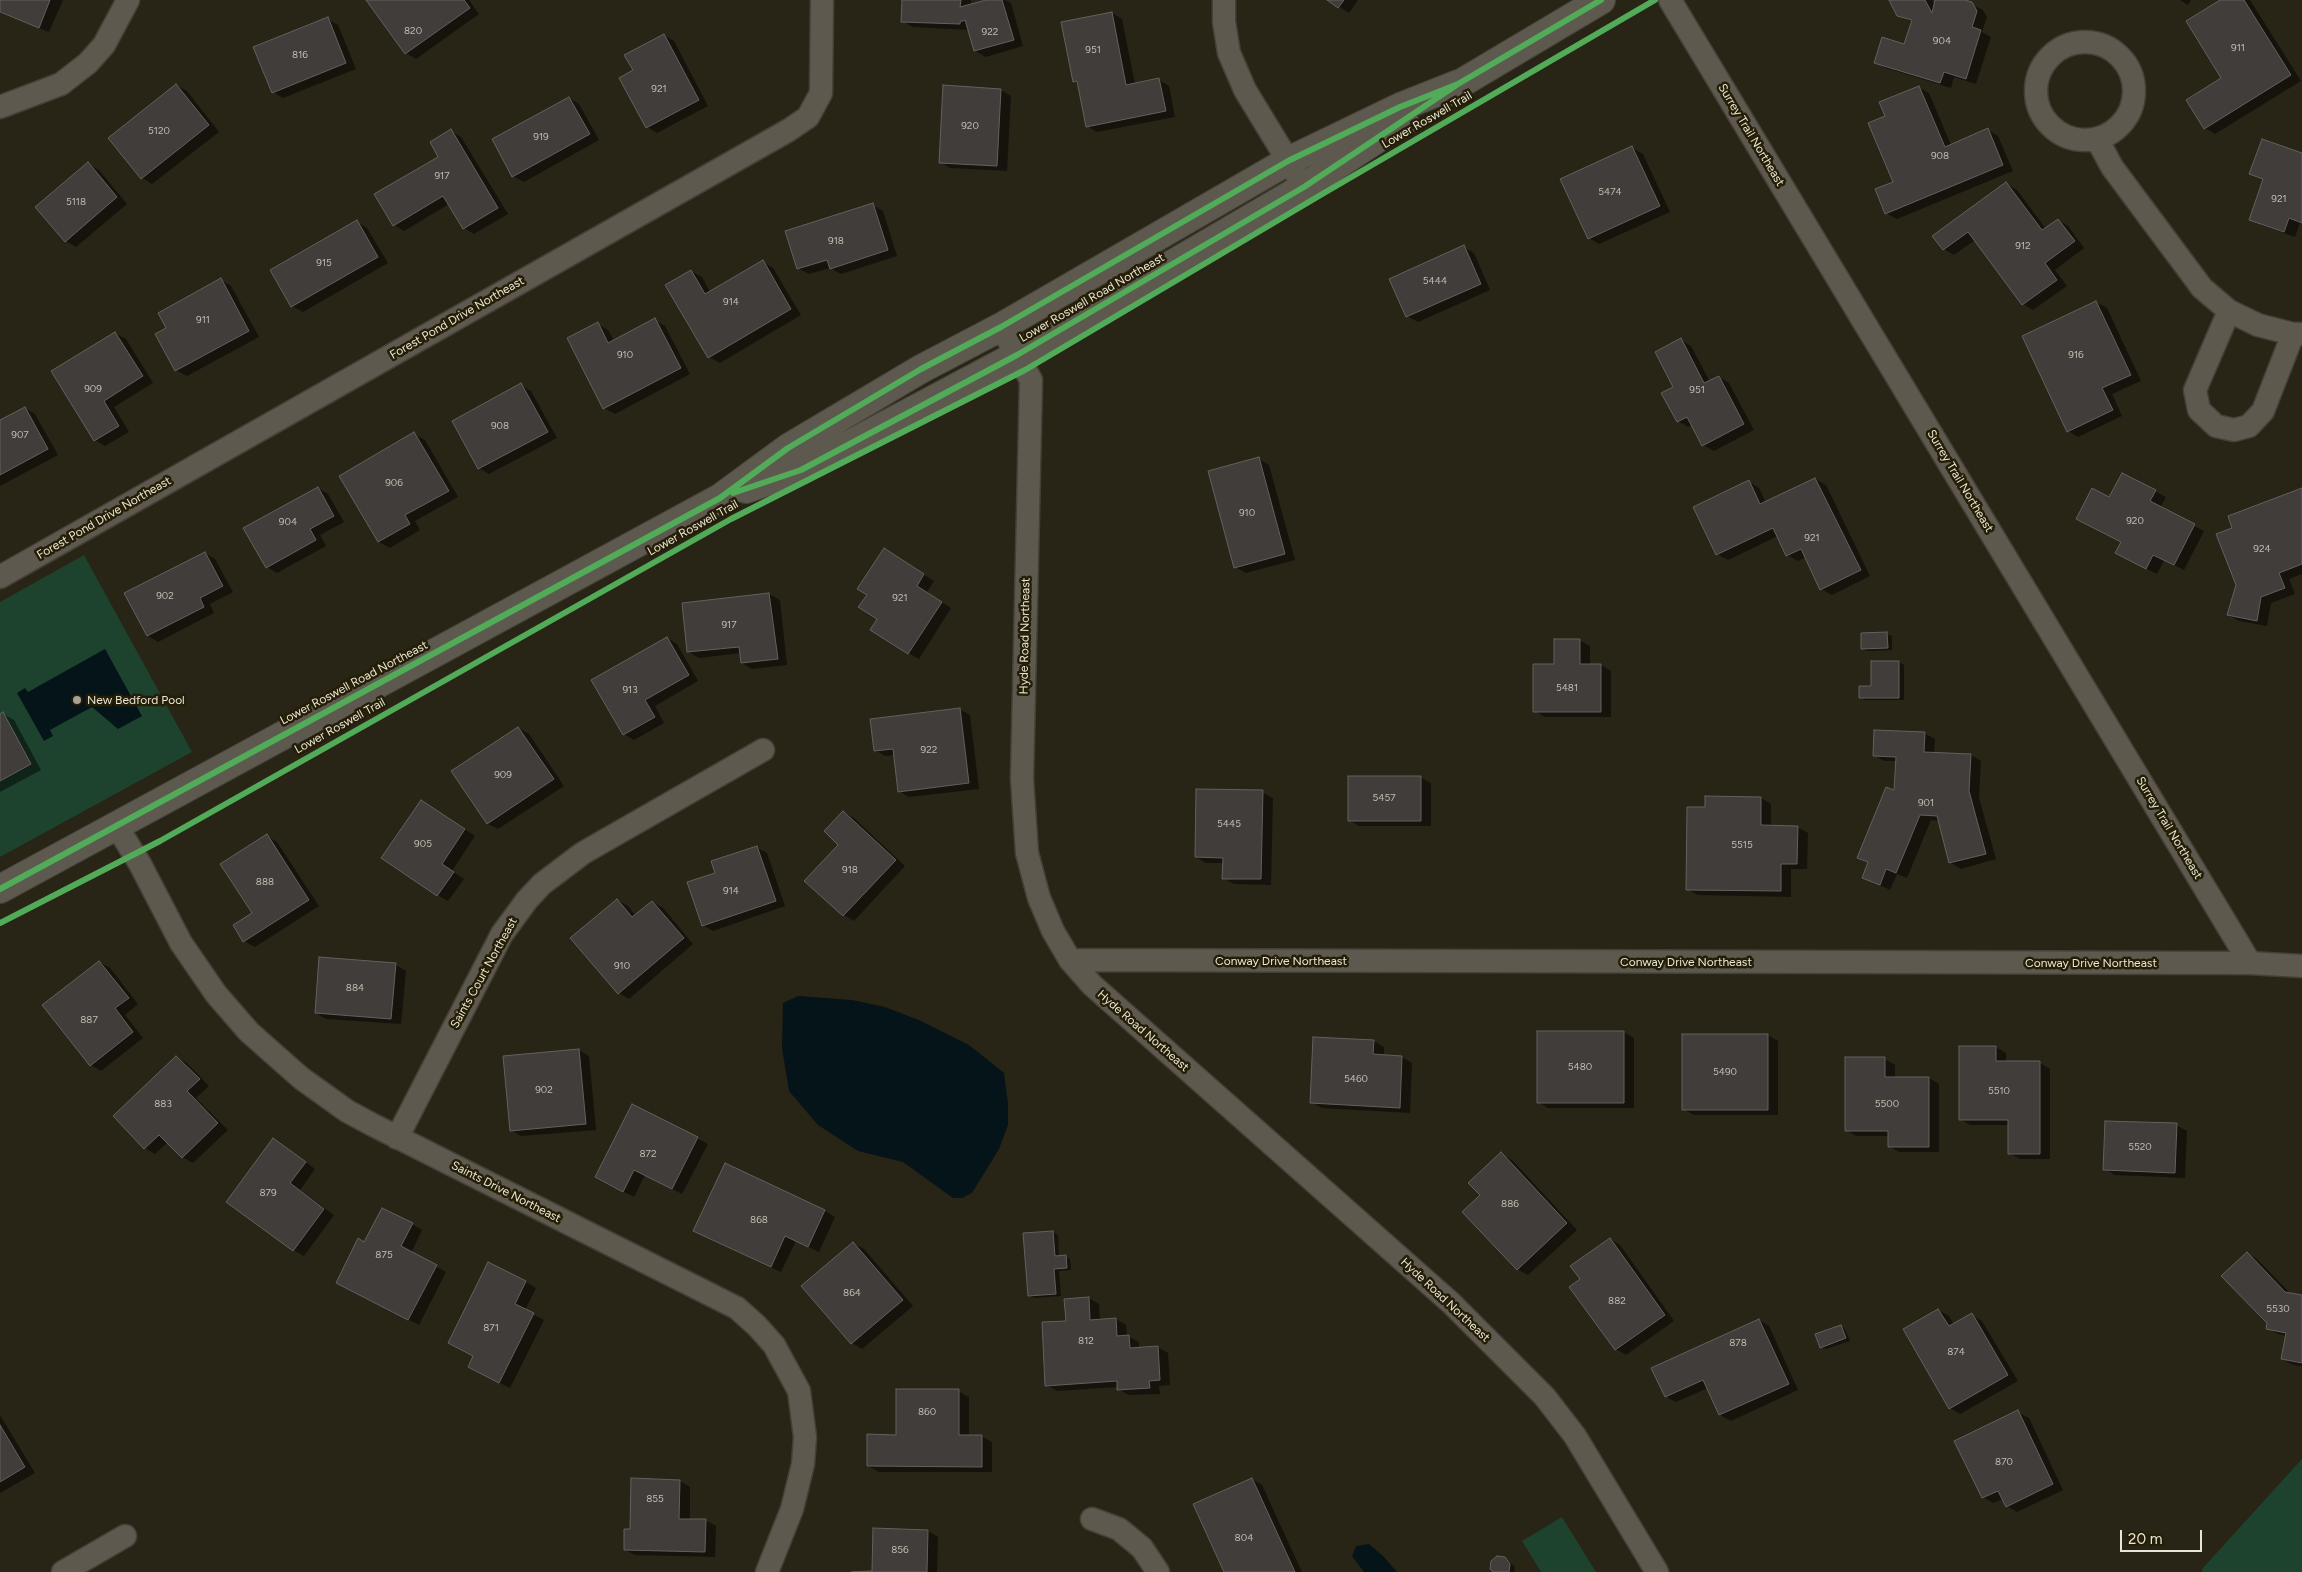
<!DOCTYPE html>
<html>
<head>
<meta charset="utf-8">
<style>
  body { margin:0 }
  #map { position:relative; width:2302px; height:1572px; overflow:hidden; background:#282416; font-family:Figtree,sans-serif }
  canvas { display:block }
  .scale { position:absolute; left:2120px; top:1530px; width:82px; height:22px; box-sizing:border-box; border:2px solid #eae6d7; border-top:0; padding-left:6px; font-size:15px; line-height:18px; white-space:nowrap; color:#eae6d7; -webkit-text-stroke:4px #251e06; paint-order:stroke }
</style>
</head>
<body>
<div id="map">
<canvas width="2302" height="1572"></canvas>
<div class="scale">20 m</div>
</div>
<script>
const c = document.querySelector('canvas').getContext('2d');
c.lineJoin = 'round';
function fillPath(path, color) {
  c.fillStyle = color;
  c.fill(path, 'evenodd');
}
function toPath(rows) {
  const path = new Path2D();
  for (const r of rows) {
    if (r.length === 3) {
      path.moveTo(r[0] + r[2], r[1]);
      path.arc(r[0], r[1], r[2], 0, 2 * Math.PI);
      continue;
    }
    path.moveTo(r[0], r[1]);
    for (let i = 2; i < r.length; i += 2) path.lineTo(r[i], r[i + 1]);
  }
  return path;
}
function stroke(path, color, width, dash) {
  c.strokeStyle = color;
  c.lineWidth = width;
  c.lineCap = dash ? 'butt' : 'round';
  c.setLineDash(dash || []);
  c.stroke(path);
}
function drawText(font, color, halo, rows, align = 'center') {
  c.font = font + ' Figtree,sans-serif';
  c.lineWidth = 5;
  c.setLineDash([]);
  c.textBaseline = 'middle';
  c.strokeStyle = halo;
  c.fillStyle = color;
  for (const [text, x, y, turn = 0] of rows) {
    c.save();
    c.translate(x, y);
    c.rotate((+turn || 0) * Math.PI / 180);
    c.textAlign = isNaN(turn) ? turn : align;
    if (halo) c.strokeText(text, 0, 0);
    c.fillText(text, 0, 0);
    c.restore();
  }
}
const green = toPath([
  [84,555,192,752,0,857,0,602],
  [2302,1459,2302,1572,2202,1572,2202,1569],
  [1562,1517,1596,1572,1541,1572,1522,1541]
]);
const water = toPath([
  [105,649,142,716,118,729,92,707,50,730,53,736,44,741,17,693,25,688,28,692],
  [798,996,852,1000,885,1007,921,1021,969,1045,1004,1073,1008,1104,1008,1125,999,1149,972,1193,962,1198,953,1198,903,1162,858,1151,818,1125,789,1091,782,1048,783,1003],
  [1369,1544,1383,1556,1397,1572,1364,1572,1352,1556,1356,1546]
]);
const shadow = toPath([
  [0,0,63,0,49,32,0,13],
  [367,0,469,0,479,14,416,59,406,53],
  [903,0,971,0,971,6,991,0,1005,0,1011,3,1023,46,986,57,975,51,969,30,913,27,902,21],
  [1329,0,1358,0,1349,13],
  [1890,0,1932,0,1935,6,1936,0,1961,0,1983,10,1987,17,1982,32,1991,37,1976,84,1954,77,1951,88,1886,68,1876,62,1905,46,1913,22,1898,15],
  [2180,0,2191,0,2188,5],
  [2222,0,2250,0,2301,81,2215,134,2205,128,2223,78],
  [1112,13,1122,19,1135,84,1159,80,1169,86,1175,117,1097,132,1087,126,1078,83,1074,81],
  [327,19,338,25,356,69,283,98,273,92],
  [664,35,674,41,708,106,657,133,647,127,634,71],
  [176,85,187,91,219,132,152,184,142,178,110,138],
  [944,87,1001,90,1011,96,1007,171,950,168,940,162],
  [1918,87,1929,93,1951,145,1988,130,1998,136,2013,171,1897,219,1886,213,1894,182,1887,116],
  [569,98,579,104,599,140,524,182,513,176],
  [451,131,461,137,508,214,474,234,464,228,449,204,404,231,394,225,440,157],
  [1632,148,1643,154,1670,212,1599,244,1589,238],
  [2302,154,2302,224,2300,223,2295,237,2261,225,2250,219,2264,180,2251,173],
  [88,164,99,170,127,204,76,247,66,241],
  [2006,184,2017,190,2046,229,2058,220,2068,226,2084,248,2055,270,2067,286,2033,310,2023,304,1975,240,1954,255,1944,249,1934,236],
  [872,205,883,211,897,256,841,274,830,268,809,274,798,268],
  [357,222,367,228,388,263,303,312,292,306],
  [1464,247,1474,253,1490,290,1418,322,1407,316],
  [763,262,773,268,801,315,720,363,709,357,691,271,702,277,710,292],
  [221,280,231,286,259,337,187,376,176,370],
  [2096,302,2107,308,2141,381,2112,394,2122,416,2078,437,2068,431],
  [654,320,665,326,690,374,615,414,604,408,598,324,608,330,614,341],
  [115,333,126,339,153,383,114,407,129,432,105,446,95,440],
  [1681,340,1691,346,1710,382,1719,377,1729,383,1754,430,1714,451,1703,445,1693,425,1688,427,1678,421,1675,387],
  [521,385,531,391,557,438,489,474,479,468],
  [25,408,35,414,58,455,0,486,0,422],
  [414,434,425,440,458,497,415,521,420,530,390,548,379,542,341,476],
  [1259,459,1269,465,1295,560,1246,573,1235,567],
  [2122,474,2166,497,2160,508,2204,531,2184,570,2164,560,2157,574,2127,559,2110,499],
  [1815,479,1826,485,1870,576,1832,595,1821,589,1806,557,1798,561,1787,555,1778,536,1728,560,1717,554,1694,508,1749,482,1759,488,1766,503],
  [318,488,328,494,344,522,320,535,326,546,277,573,267,567],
  [2302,490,2302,574,2289,579,2295,594,2271,603,2267,626,2239,621,2228,615,2237,585,2234,529],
  [205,553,215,559,233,592,210,604,214,613,158,642,148,636],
  [894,556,934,581,927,592,951,608,919,659,908,653,879,619],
  [769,594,780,600,787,665,752,669,742,663,741,653,699,658,689,652,683,604],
  [1887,634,1892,636,1892,650,1867,651,1862,648],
  [667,638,677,644,698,681,655,706,664,723,634,740,624,734],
  [1579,640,1590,646,1590,665,1601,665,1611,671,1611,717,1545,717,1535,711,1555,666],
  [1872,662,1899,662,1904,665,1904,700,1865,700,1860,698,1872,687],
  [959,709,970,715,979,789,909,797,899,791,895,755,885,756,875,750],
  [3,714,14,720,41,770,0,792,0,715],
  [518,728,529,734,564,786,498,829,488,824],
  [1924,733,1935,739,1934,753,1971,755,1981,761,1979,798,1996,859,1961,869,1951,863,1939,821,1931,820,1907,878,1897,874,1890,890,1863,877,1869,863,1858,857,1895,791,1897,761,1884,761,1874,755],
  [1420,777,1431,783,1431,826,1359,826,1349,820],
  [1262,792,1273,798,1271,885,1234,884,1223,878,1224,863,1206,863,1196,857],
  [1761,798,1771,804,1771,827,1797,827,1808,833,1807,869,1791,869,1791,897,1698,895,1687,889,1707,808],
  [432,807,475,836,452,871,464,879,448,901,437,895],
  [843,812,854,818,905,866,854,921,844,915,840,845],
  [267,836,277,842,319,906,255,947,244,941,254,913],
  [756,847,767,853,785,906,713,931,703,925,717,873],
  [617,900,628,906,636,916,652,902,663,908,693,944,629,999,619,993],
  [99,962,110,968,138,1004,125,1015,143,1038,101,1071,91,1065],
  [396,965,406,971,401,1024,326,1019,316,1013],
  [1538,1032,1624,1032,1634,1038,1634,1108,1548,1108,1538,1102],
  [1768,1035,1778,1041,1778,1115,1694,1115,1683,1109],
  [1374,1041,1384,1047,1384,1056,1402,1057,1412,1063,1410,1113,1322,1108,1311,1102],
  [1996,1047,2006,1053,2006,1062,2040,1063,2050,1069,2050,1159,2020,1159,2009,1153,2009,1125,1970,1125,1960,1119],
  [579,1050,589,1056,596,1130,521,1136,511,1130],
  [176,1057,187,1063,209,1086,196,1098,228,1130,193,1163,182,1157,168,1142,155,1154,145,1148],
  [1885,1059,1895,1065,1895,1078,1929,1078,1939,1084,1939,1152,1899,1152,1889,1146,1889,1136,1856,1136,1846,1130],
  [633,1105,708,1144,682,1194,645,1175,634,1197,606,1183],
  [2176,1125,2187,1131,2185,1178,2115,1175,2105,1169],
  [284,1146,315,1169,300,1190,334,1215,304,1256,293,1250],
  [1501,1154,1512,1160,1577,1230,1528,1275,1517,1269,1482,1195],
  [825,1211,835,1217,819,1252,796,1241,781,1272,705,1237],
  [412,1224,422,1230,411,1253,446,1272,419,1325,347,1288,365,1243],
  [1053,1232,1058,1235,1059,1257,1065,1257,1070,1259,1071,1270,1059,1271,1061,1296,1034,1298,1029,1295],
  [1610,1239,1620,1245,1674,1321,1626,1355,1616,1349,1581,1280],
  [853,1243,864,1249,913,1306,862,1349,852,1343],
  [2247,1253,2257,1259,2291,1294,2302,1296,2302,1366,2293,1365,2282,1359,2287,1336,2278,1334,2267,1328,2268,1323],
  [526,1282,536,1288,525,1310,544,1320,510,1388,480,1373],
  [1089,1298,1099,1304,1100,1320,1116,1319,1126,1325,1127,1336,1139,1342,1139,1348,1158,1347,1168,1353,1170,1385,1159,1386,1160,1394,1129,1395,1118,1389,1118,1387,1057,1391,1047,1385,1067,1322],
  [1938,1310,1949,1316,1954,1325,1972,1315,1982,1321,2018,1381,1960,1414,1950,1408],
  [1759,1320,1769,1326,1798,1390,1731,1421,1720,1415,1708,1388,1676,1402,1665,1396],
  [1840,1326,1845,1329,1850,1341,1826,1349,1821,1347],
  [958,1391,969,1397,969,1436,981,1436,992,1442,992,1472,879,1472,868,1466,897,1436],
  [2018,1412,2029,1418,2063,1490,2017,1512,2007,1506,2003,1499,1993,1503,1983,1497],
  [0,1415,35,1473,0,1493],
  [1252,1479,1262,1485,1302,1572,1226,1572],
  [680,1481,690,1487,690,1520,705,1520,716,1526,715,1557,635,1555,625,1550,631,1530],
  [928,1531,938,1537,937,1572,873,1572],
  [1505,1558,1515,1567,1514,1572,1494,1572]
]);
const building = toPath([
  [0,0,50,0,39,28,0,12,0,0],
  [366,0,464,0,470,8,405,54,366,0],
  [902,0,961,0,960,7,986,0,1002,0,1014,40,974,51,965,20,960,22,960,24,901,22,902,0],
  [1327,0,1344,0,1338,8,1327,0],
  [1889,0,1925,0,1932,13,1935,0,1965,0,1972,2,1977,11,1972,27,1981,30,1966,79,1944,72,1940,83,1874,63,1882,37,1904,44,1912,20,1897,16,1889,0],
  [2220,0,2244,0,2291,75,2204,129,2186,100,2221,78,2186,21,2220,0],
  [1112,12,1126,85,1159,78,1166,111,1086,127,1077,81,1073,82,1061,22,1112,12],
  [328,17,346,63,272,93,253,47,328,17],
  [664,34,699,100,646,128,619,78,633,70,624,55,664,34],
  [176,84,209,125,141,179,108,138,176,84],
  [943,85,1001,89,997,166,939,163,943,85],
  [1919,86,1945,147,1988,128,2003,165,1885,214,1875,189,1893,182,1868,123,1885,116,1879,102,1919,86],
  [569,97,590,134,512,177,492,139,569,97],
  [451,129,498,208,463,229,443,196,393,226,374,194,438,157,430,142,451,129],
  [2262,139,2302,153,2302,223,2289,218,2284,232,2249,220,2263,179,2249,174,2262,139],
  [1632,146,1660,206,1588,239,1560,179,1632,146],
  [88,162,117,197,65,242,35,207,88,162],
  [2006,182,2042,230,2058,219,2075,241,2045,263,2057,280,2022,305,1968,232,1943,250,1932,236,2006,182],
  [873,203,888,250,830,269,827,260,797,269,785,231,873,203],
  [357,220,378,257,291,307,270,270,357,220],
  [1464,245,1481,284,1406,317,1389,279,1464,245],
  [763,260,791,309,708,358,665,285,691,270,705,294,763,260],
  [221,278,249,331,175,371,155,334,166,328,158,313,221,278],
  [2096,301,2131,375,2102,388,2113,410,2067,432,2022,336,2096,301],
  [655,318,681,368,603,409,567,338,598,322,608,343,655,318],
  [115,332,143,376,104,401,119,426,94,441,51,371,115,332],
  [1681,338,1704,383,1719,376,1744,424,1702,446,1687,417,1677,422,1661,393,1673,387,1655,352,1681,338],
  [521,383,548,432,478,469,452,421,521,383],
  [25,407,48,449,0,475,0,420,25,407],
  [414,432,449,491,405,515,410,524,378,542,339,476,414,432],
  [1259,457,1285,554,1234,568,1208,471,1259,457],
  [2122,473,2156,490,2150,501,2195,524,2174,565,2153,555,2146,569,2115,553,2121,542,2076,519,2092,488,2109,497,2122,473],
  [1815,478,1861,570,1820,590,1801,549,1786,556,1773,528,1716,555,1693,507,1749,480,1760,504,1815,478],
  [318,487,334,516,310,529,316,540,266,568,243,528,318,487],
  [2302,488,2302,564,2279,573,2285,588,2261,597,2257,621,2227,615,2236,585,2216,534,2232,528,2228,516,2302,488],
  [884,548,924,574,917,586,942,602,908,654,870,630,877,619,858,607,867,595,857,589,884,548],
  [205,552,223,586,200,598,204,607,147,636,124,593,205,552],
  [769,593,778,659,741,663,739,647,687,652,682,603,769,593],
  [1887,632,1888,648,1861,649,1861,633,1887,632],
  [667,637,689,675,645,700,655,717,623,735,591,680,667,637],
  [1554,639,1580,639,1580,664,1601,664,1601,712,1533,712,1533,664,1554,664,1554,639],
  [1871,661,1899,661,1899,698,1859,698,1859,686,1871,686,1871,661],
  [960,708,969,783,898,792,893,749,874,751,870,719,960,708],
  [3,712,31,764,0,781,0,714,3,712],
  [518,727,554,779,487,824,451,771,518,727],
  [1874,730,1925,732,1924,752,1971,754,1969,791,1986,854,1949,863,1937,816,1920,815,1896,873,1886,869,1880,885,1862,878,1868,862,1857,858,1886,787,1894,790,1896,757,1873,756,1874,730],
  [1348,776,1421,776,1421,821,1348,821,1348,776],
  [1196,789,1263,790,1261,879,1222,879,1223,858,1195,857,1196,789],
  [1705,796,1761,797,1761,825,1798,826,1797,864,1781,864,1781,891,1686,890,1687,807,1705,807,1705,796],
  [421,800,465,829,442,864,454,872,437,896,381,858,421,800],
  [843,811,896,860,843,916,804,881,838,845,824,831,843,811],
  [267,834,309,900,243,942,233,925,252,913,220,864,267,834],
  [757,846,776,901,702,926,687,882,715,873,711,861,757,846],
  [617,899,632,917,652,901,684,938,618,994,570,938,617,899],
  [319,957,396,963,391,1019,315,1013,319,957],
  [99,961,129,998,115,1008,133,1032,90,1066,42,1005,99,961],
  [1537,1031,1624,1031,1624,1103,1537,1103,1537,1031],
  [1682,1034,1768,1034,1768,1110,1682,1110,1682,1034],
  [1313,1037,1374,1040,1373,1054,1402,1056,1400,1108,1310,1103,1313,1037],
  [1959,1046,1996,1046,1996,1061,2040,1061,2040,1154,2008,1154,2008,1120,1959,1120,1959,1046],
  [579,1049,586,1124,510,1131,503,1056,579,1049],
  [176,1056,200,1079,187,1091,218,1123,182,1158,159,1135,144,1149,113,1116,176,1056],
  [1845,1057,1885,1057,1885,1077,1929,1077,1929,1147,1888,1147,1888,1131,1845,1131,1845,1057],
  [632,1104,698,1137,672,1189,634,1170,623,1192,595,1177,632,1104],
  [2105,1121,2177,1123,2175,1173,2103,1170,2105,1121],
  [273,1138,306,1162,290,1183,324,1209,293,1251,226,1202,273,1138],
  [1501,1152,1567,1223,1517,1270,1462,1212,1480,1195,1468,1183,1501,1152],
  [725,1163,825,1210,808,1247,785,1236,771,1267,693,1231,725,1163],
  [382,1208,413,1223,401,1246,437,1265,408,1320,336,1283,358,1238,364,1242,382,1208],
  [1053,1231,1055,1256,1066,1255,1067,1268,1054,1269,1056,1294,1028,1296,1023,1233,1053,1231],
  [1610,1238,1665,1315,1615,1350,1569,1287,1580,1279,1570,1266,1610,1238],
  [853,1242,903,1300,851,1344,801,1286,853,1242],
  [2247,1252,2285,1292,2302,1295,2302,1363,2281,1359,2286,1333,2266,1329,2267,1323,2221,1276,2247,1252],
  [488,1262,526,1281,515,1304,534,1313,499,1383,468,1367,473,1356,448,1343,488,1262],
  [1089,1297,1090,1320,1116,1318,1117,1336,1129,1335,1130,1348,1158,1346,1160,1380,1149,1381,1150,1388,1117,1390,1117,1381,1045,1386,1042,1322,1066,1321,1064,1299,1089,1297],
  [1938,1309,1949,1326,1972,1313,2008,1375,1949,1409,1903,1329,1938,1309],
  [1759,1319,1789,1384,1719,1415,1703,1380,1665,1397,1651,1368,1759,1319],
  [1841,1325,1846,1338,1820,1348,1815,1334,1841,1325],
  [896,1389,959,1389,959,1435,982,1435,982,1467,867,1466,867,1434,896,1435,896,1389],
  [2018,1410,2053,1484,2006,1507,1998,1491,1982,1498,1954,1441,2018,1410],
  [0,1425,25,1467,0,1482,0,1425],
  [631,1478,680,1480,679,1519,706,1519,705,1552,624,1550,624,1529,630,1529,631,1478],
  [1252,1478,1295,1572,1224,1572,1193,1504,1252,1478],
  [873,1528,928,1530,927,1572,851,1572,872,1571,873,1528],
  [1497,1556,1505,1557,1510,1564,1509,1572,1493,1572,1490,1569,1491,1561,1497,1556]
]);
const minor = toPath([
  [1224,0,1224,22,1229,53,1245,90,1304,187],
  [1670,0,2250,963],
  [2085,91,49],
  [0,107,61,84,88,63,104,45,128,0],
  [2097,139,2112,167,2202,288,2229,311,2258,325,2293,334,2302,334],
  [2229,311,2195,390,2199,410,2216,426,2234,430,2249,426,2263,411,2293,334],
  [1001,327,1031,380,1022,779,1027,853,1039,898,1053,931,1070,960,1092,985,1451,1303,1545,1397,1575,1436,1657,1572],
  [0,577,789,130,808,117,821,93,822,0],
  [116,825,140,864,181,943,216,994,249,1032,301,1078,347,1111,373,1125,737,1308,757,1326,774,1345,799,1391,805,1437,803,1464,792,1509,767,1572],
  [1070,960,2250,963,2302,966],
  [397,1138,502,934,527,900,542,884,583,853,763,750],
  [1092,1519,1119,1529,1142,1548,1158,1572],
  [63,1572,125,1536]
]);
const tertiary = toPath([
  [1443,94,1601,0],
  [746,489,801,470,1017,355,1304,187,1404,121],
  [0,889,720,498,788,448,921,369,1001,327,1288,161,1400,107,1458,84]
]);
const cycleway = toPath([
  [733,493,801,470,1017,355,1304,187,1458,84,1601,0],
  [0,889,720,498,788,448,921,369,1001,327,1288,161,1400,107,1458,84],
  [0,923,160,841,731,519,1025,370,1324,193,1655,0]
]);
const markers = [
  [77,700,5,"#a6a293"]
];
const numberNames = [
  ["820",413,31],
  ["922",990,32],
  ["904",1942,41],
  ["911",2238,48],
  ["951",1093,50],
  ["816",300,55],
  ["921",659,89],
  ["920",970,126],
  ["5120",159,131],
  ["919",541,137],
  ["908",1940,156],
  ["917",442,176],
  ["5474",1610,192],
  ["921",2279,199],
  ["5118",76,202],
  ["918",836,241],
  ["912",2023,246],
  ["915",324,263],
  ["5444",1435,281],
  ["914",731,302],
  ["911",203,320],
  ["910",625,355],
  ["916",2076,355],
  ["909",93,389],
  ["951",1697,390],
  ["908",500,426],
  ["907",20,435],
  ["906",394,483],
  ["910",1247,513],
  ["920",2135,521],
  ["904",288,522],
  ["921",1812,538],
  ["924",2262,549],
  ["902",165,596],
  ["921",900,598],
  ["917",729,625],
  ["5481",1567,688],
  ["913",630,690],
  ["922",929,750],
  ["909",503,775],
  ["5457",1384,798],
  ["901",1926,803],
  ["5445",1229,824],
  ["905",423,844],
  ["5515",1742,845],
  ["918",850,870],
  ["888",265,882],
  ["914",731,891],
  ["910",622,966],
  ["884",355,988],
  ["887",89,1020],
  ["5480",1580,1067],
  ["5490",1725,1072],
  ["5460",1356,1079],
  ["902",544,1090],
  ["5510",1999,1091],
  ["883",163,1104],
  ["5500",1887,1104],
  ["5520",2140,1147],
  ["872",648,1154],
  ["879",268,1193],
  ["886",1510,1204],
  ["868",759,1220],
  ["875",384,1255],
  ["864",852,1293],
  ["882",1617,1301],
  ["5530",2278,1309],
  ["871",491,1328],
  ["812",1086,1341],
  ["878",1738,1343],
  ["874",1956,1352],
  ["860",927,1412],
  ["870",2004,1462],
  ["855",655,1499],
  ["804",1244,1538],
  ["856",900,1550]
];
const streetNames = [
  ["Lower Roswell Trail",1427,120,-30],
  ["Surrey Trail Northeast",1751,135,59],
  ["Lower Roswell Road Northeast",1092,298,-30],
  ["Forest Pond Drive Northeast",457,318,-30],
  ["Surrey Trail Northeast",1960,481,59],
  ["Forest Pond Drive Northeast",104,518,-30],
  ["Lower Roswell Trail",693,528,-29],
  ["Hyde Road Northeast",1025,636,-89],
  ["Lower Roswell Road Northeast",354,683,-28],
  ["Lower Roswell Trail",340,726,-29],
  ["Surrey Trail Northeast",2169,828,59],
  ["Conway Drive Northeast",1281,961],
  ["Conway Drive Northeast",1686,962],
  ["Conway Drive Northeast",2091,963],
  ["Saints Court Northeast",484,973,-61],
  ["Hyde Road Northeast",1143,1031,41],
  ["Saints Drive Northeast",506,1192,27],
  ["Hyde Road Northeast",1445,1300,43]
];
const poiNames = [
  ["New Bedford Pool",87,700]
];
fillPath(green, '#1d432e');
fillPath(water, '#051419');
fillPath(shadow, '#0007');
fillPath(building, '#413d3b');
stroke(building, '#64605f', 1);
stroke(minor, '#444036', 25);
stroke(tertiary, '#444036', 30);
stroke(minor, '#5d594f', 22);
stroke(tertiary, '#5d594f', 28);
stroke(cycleway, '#51ab58', 6);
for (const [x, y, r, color] of markers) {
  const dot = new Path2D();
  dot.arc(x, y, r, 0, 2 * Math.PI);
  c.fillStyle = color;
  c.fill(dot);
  stroke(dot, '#251e06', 2);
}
drawText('10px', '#c0bcb0', null, numberNames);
drawText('12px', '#eae6d7', '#251e06', streetNames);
drawText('12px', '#eae6d7', '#251e06', poiNames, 'left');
</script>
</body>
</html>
